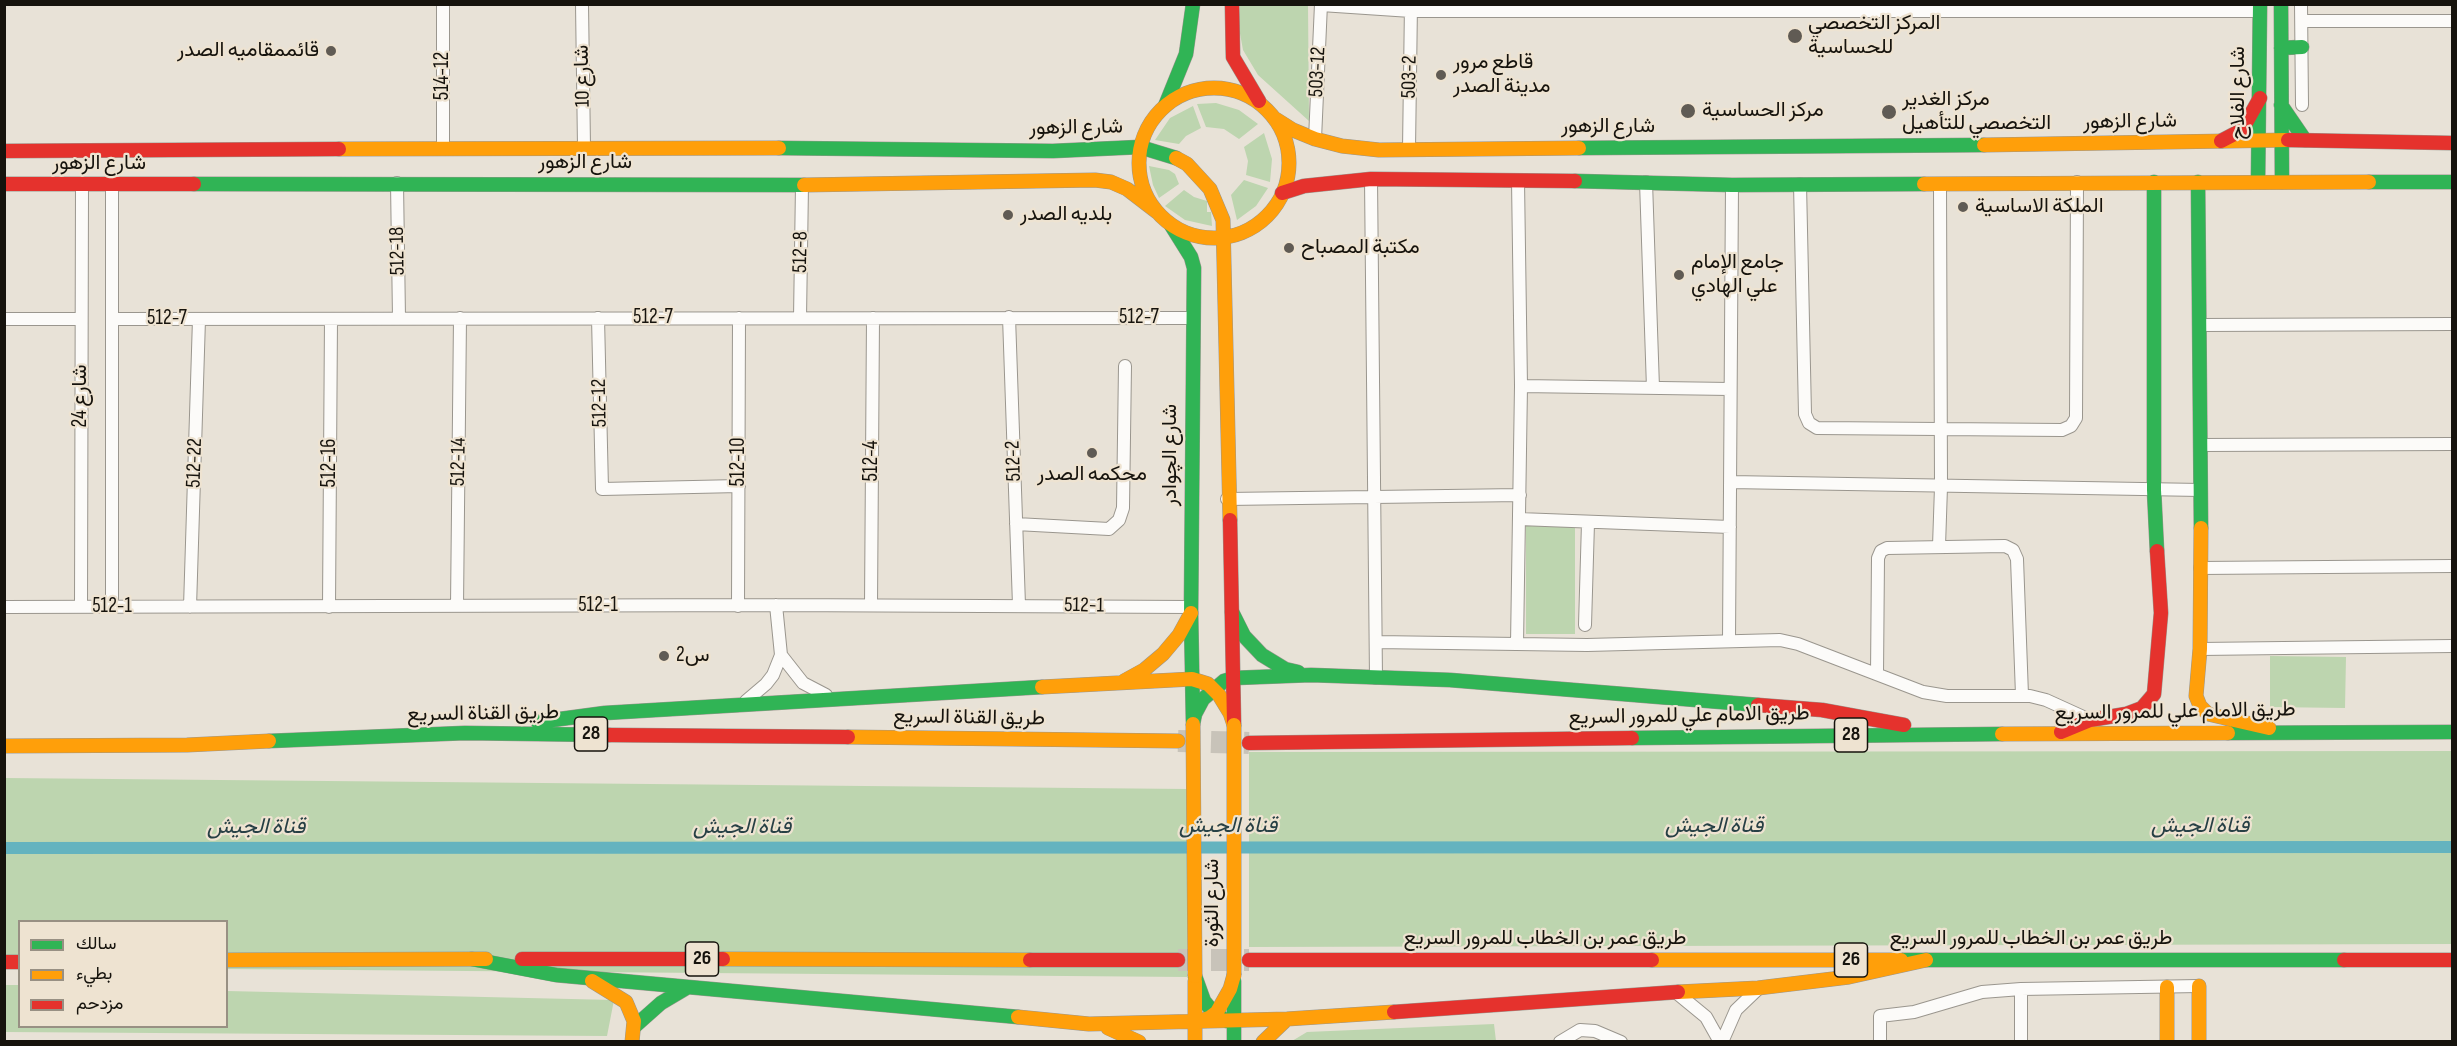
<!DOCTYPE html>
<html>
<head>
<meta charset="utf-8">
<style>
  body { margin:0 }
  #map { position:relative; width:2457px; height:1046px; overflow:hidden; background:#e8e2d7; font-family:"Sofia Sans Condensed",Vazirmatn,sans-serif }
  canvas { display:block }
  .frame { position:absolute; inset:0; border:6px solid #16130d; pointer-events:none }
  .legend { position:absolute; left:18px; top:920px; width:210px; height:108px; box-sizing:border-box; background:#eee3d1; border:2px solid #989083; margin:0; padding:8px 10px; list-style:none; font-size:18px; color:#16130d }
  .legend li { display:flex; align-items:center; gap:12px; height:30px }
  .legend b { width:30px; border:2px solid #989083 }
</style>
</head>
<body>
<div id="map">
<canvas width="2457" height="1046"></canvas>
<div class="frame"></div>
<ul class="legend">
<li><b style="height:8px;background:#30b455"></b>سالك</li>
<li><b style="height:8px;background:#ff9f0a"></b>بطيء</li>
<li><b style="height:8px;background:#e5322d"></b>مزدحم</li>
</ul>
</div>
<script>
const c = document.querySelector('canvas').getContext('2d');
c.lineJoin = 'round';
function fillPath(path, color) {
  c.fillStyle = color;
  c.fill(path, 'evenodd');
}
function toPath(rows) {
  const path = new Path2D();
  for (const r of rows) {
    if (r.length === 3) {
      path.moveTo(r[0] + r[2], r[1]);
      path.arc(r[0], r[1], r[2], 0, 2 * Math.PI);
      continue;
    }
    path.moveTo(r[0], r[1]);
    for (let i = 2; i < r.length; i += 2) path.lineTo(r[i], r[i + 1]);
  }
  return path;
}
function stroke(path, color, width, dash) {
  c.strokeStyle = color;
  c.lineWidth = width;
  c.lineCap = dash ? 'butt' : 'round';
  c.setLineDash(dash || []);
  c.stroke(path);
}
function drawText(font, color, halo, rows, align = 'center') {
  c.font = font + ' "Sofia Sans Condensed",Vazirmatn,sans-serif';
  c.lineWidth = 4.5;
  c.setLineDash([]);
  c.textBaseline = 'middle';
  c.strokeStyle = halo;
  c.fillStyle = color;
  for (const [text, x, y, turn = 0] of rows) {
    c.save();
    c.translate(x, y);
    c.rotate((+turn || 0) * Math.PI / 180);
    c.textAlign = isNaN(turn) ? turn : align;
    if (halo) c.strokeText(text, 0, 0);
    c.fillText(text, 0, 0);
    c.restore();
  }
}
const green = toPath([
  [1240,5,1308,5,1309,121,1258,75,1243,50,1239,28],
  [1216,103,1239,110,1258,124,1239,139,1224,129,1206,127,1197,104],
  [1193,106,1201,128,1186,136,1179,144,1155,140,1170,118],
  [1264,133,1272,159,1270,182,1246,175,1248,161,1244,147],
  [1149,166,1169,170,1175,174,1179,184,1159,198,1153,185],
  [1244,180,1268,188,1256,206,1237,220,1231,195],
  [1184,190,1194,197,1207,201,1207,212,1211,212,1212,226,1185,220,1165,206],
  [1526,523,1575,523,1575,634,1526,634],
  [2270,656,2346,657,2345,708,2270,707],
  [2452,751,2452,944,1249,947,1249,752],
  [5,778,1187,789,1187,977,227,969,226,922,20,922,19,968,5,967],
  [4,985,19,985,20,1026,226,1026,227,991,614,1000,607,1036,5,1032],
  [1494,1024,1496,1041,1292,1041,1307,1032]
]);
const canal = toPath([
  [4,848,2452,847]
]);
const highwayTunnel = toPath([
  [1178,741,1249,743],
  [1178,960,1249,960]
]);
const street = toPath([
  [582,4,584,147],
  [2301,4,2302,105],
  [1321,5,1411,11,2260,11],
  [2302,21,2452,21],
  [1315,139,1321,4],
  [443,148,443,4],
  [1409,149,1411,4],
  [1371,179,1376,678],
  [1646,182,1653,388],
  [397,183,399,318],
  [1800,184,1805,414,1809,423,1817,428,2062,430,2071,426,2076,418,2077,182],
  [112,185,112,607],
  [1009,317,1019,605],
  [598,318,602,489,739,486],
  [800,318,802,185],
  [4,319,81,319],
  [112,319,1193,318],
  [2201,325,2452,324],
  [1521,386,1730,389],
  [2201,445,2452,444],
  [1730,482,2201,490],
  [1227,499,1520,495],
  [1519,519,1730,527],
  [1016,524,1109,529,1119,520,1123,508,1125,366],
  [1939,546,1941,487,1940,185],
  [2200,568,2452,566],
  [871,605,873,318],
  [457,606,460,318],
  [738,606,739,318],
  [4,607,776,605,1191,607],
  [81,607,82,184],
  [190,607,199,319],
  [329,607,331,319],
  [1585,625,1588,523],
  [1729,640,1732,185],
  [1376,642,1587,645,1780,640,1798,644,1923,692,1947,696,2030,696,2046,700,2090,720],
  [1517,644,1521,386,1518,181],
  [2200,649,2452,646],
  [781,655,803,683,826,695],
  [1877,674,1878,558,1881,551,1887,548,2005,546,2013,550,2017,559,2022,695],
  [746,701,766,684,773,675,781,655,776,605],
  [1678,994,1706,1017,1720,1042],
  [1560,1042,1580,1030,1595,1031,1621,1042],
  [1722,1042,1736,1010,1758,989],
  [1880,1042,1880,1016,1914,1012,1982,992,2021,989,2199,986],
  [2021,1042,2021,989]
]);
const fast = toPath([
  [2281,4,2282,182],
  [2281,48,2302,47],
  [2281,105,2305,140],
  [1165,106,1186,54,1193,4],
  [779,148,1053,151,1140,147,1176,158],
  [1579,148,1984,145],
  [1575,181,1732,185,1924,184],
  [2154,182,2154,490,2157,551],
  [2198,182,2201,528],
  [2258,182,2260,4],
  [2369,182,2452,182],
  [194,184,804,185],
  [1171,225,1191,257,1194,268,1191,613,1193,721],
  [1232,612,1244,636,1262,655,1285,669,1298,672],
  [538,722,605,713,1042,687],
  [1193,724,1195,714,1203,699,1224,681,1234,678,1311,675,1450,680,1758,705],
  [2228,733,2452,732],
  [1632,738,2002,734],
  [269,741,465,733,609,735],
  [472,959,556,975,1018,1017],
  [1901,960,2344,960],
  [1195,976,1204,1001,1214,1013,1227,1021],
  [1234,981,1234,1042],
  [634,1027,661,1003,688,987]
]);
const slow = toPath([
  [1214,163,75],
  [1274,118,1293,130,1315,139,1342,146,1379,150,1579,148],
  [1984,145,2288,140],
  [339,149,779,148],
  [1176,158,1187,164,1210,189,1223,220,1230,520],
  [1924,184,2369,182],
  [804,185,1095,180,1111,182,1127,189,1157,212],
  [2201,528,2200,649,2196,696,2200,706,2208,714,2269,728],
  [1124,681,1144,670,1163,654,1179,635,1191,613],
  [1042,687,1192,679,1208,684,1219,695,1230,713,1234,725],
  [2002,734,2228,733],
  [848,737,1178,741],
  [4,746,187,745,269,741],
  [723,959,1030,960],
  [226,960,486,959],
  [1652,960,1901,960],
  [592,981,626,1002,634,1021,632,1042],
  [1195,981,1195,1042],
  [2199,986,2199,1042],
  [2167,987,2167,1042],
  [1678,992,1758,988,1849,977,1926,960],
  [1018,1017,1089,1024,1287,1019,1394,1012],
  [1197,1022,1209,1018,1217,1012,1230,989,1234,975],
  [1108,1028,1139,1042],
  [1263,1042,1287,1019]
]);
const jam = toPath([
  [1232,4,1233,57,1259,101],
  [2288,140,2452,143],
  [2221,141,2242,130,2260,98],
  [4,151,339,149],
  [4,184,194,184],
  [1282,193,1304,186,1371,179,1575,181],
  [1230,520,1234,724],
  [1758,705,1822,710,1904,725],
  [2061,732,2090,720,2126,714,2142,708,2154,694,2161,613,2157,551],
  [609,735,848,737],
  [1249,743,1632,738],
  [522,959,723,959],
  [1030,960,1178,960],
  [1249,960,1652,960],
  [2344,960,2452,960],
  [4,962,20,962],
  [1394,1012,1678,992]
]);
const slowBridge = toPath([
  [1193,724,1195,976],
  [1234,725,1234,975]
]);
const markers = [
  [1795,36,8,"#605b54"],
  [331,51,6,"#605b54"],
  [1441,75,6,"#605b54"],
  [1688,111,8,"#605b54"],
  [1889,112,8,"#605b54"],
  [1963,207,6,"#605b54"],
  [1008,215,6,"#605b54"],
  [1289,248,6,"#605b54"],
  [1679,275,6,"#605b54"],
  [1092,453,6,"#605b54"],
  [664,656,6,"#605b54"]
];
const shields = [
  [591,734,33],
  [1851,735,33],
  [702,959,33],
  [1851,960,33]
];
const shieldNames = [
  ["28",591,734],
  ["28",1851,735],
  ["26",702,959],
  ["26",1851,960]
];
const poiNames = [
  ["المركز التخصصي",1808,24],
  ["للحساسية",1808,48],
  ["قائممقاميه الصدر",319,51,"right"],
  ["قاطع مرور",1453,63],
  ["مدينة الصدر",1453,87],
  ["مركز الغدير",1902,100],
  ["التخصصي للتأهيل",1902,124],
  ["مركز الحساسية",1702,111],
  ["الملكة الاساسية",1975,207],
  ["بلديه الصدر",1020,215],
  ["مكتبة المصباح",1301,248],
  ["جامع الإمام",1691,263],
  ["علي الهادي",1691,287],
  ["محكمه الصدر",1092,475,"center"],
  ["س2",676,656]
];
const streetNames = [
  ["503-12",1318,72,-87],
  ["514-12",443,76,-90],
  ["شارع 10",583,76,-91],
  ["503-2",1410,77,-89],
  ["شارع الفلاح",2239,93,-90],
  ["شارع الزهور",2130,122,-1],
  ["شارع الزهور",1608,127],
  ["شارع الزهور",1076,128,-1],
  ["شارع الزهور",585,163],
  ["شارع الزهور",99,164],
  ["512-18",398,251,-91],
  ["512-8",801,252,-89],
  ["512-7",653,318],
  ["512-7",1139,318],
  ["512-7",167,319],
  ["شارع 24",81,396,-90],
  ["512-12",600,403,-91],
  ["شارع الچوادر",1171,455,-90],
  ["512-4",872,461,-90],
  ["512-2",1014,461,-92],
  ["512-14",459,462,-89],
  ["512-10",739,462,-90],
  ["512-22",195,463,-88],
  ["512-16",330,463,-90],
  ["512-1",598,606],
  ["512-1",1084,606,1],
  ["512-1",112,607],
  ["طريق الامام علي للمرور السريع",2175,712,-1],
  ["طريق القناة السريع",483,714,-1],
  ["طريق الامام علي للمرور السريع",1689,716,-1],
  ["طريق القناة السريع",969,718,1],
  ["شارع الثورة",1213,903,-90],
  ["طريق عمر بن الخطاب للمرور السريع",1545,939],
  ["طريق عمر بن الخطاب للمرور السريع",2031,939]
];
const waterNames = [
  ["قناة الجيش",1228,826],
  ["قناة الجيش",1714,826],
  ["قناة الجيش",2200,826],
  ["قناة الجيش",256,827],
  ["قناة الجيش",742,827]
];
fillPath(green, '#bdd5af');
stroke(canal, '#64b3bf', 12);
stroke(highwayTunnel, '#c8c3b9', 22, [22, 11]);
stroke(street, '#9a968e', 14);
stroke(fast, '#9a968e', 15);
stroke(slow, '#9a968e', 15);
stroke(jam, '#9a968e', 15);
stroke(street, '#fcfbf9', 12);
stroke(fast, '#30b455', 14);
stroke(slow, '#ff9f0a', 14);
stroke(jam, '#e5322d', 14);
stroke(slowBridge, '#9a968e', 15, []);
stroke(slowBridge, '#ff9f0a', 14);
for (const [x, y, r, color] of markers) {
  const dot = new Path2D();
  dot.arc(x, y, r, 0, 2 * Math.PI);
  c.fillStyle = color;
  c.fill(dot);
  stroke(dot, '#eee3d1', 2);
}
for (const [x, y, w] of shields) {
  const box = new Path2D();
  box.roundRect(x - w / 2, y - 17, w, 34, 4.5);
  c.fillStyle = '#eee3d1';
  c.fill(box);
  stroke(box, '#16130d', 1.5);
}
drawText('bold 20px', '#16130d', null, shieldNames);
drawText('21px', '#16130d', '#eee3d1', poiNames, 'left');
drawText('21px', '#16130d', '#eee3d1', streetNames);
drawText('italic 22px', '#274045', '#eee3d1', waterNames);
</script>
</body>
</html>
